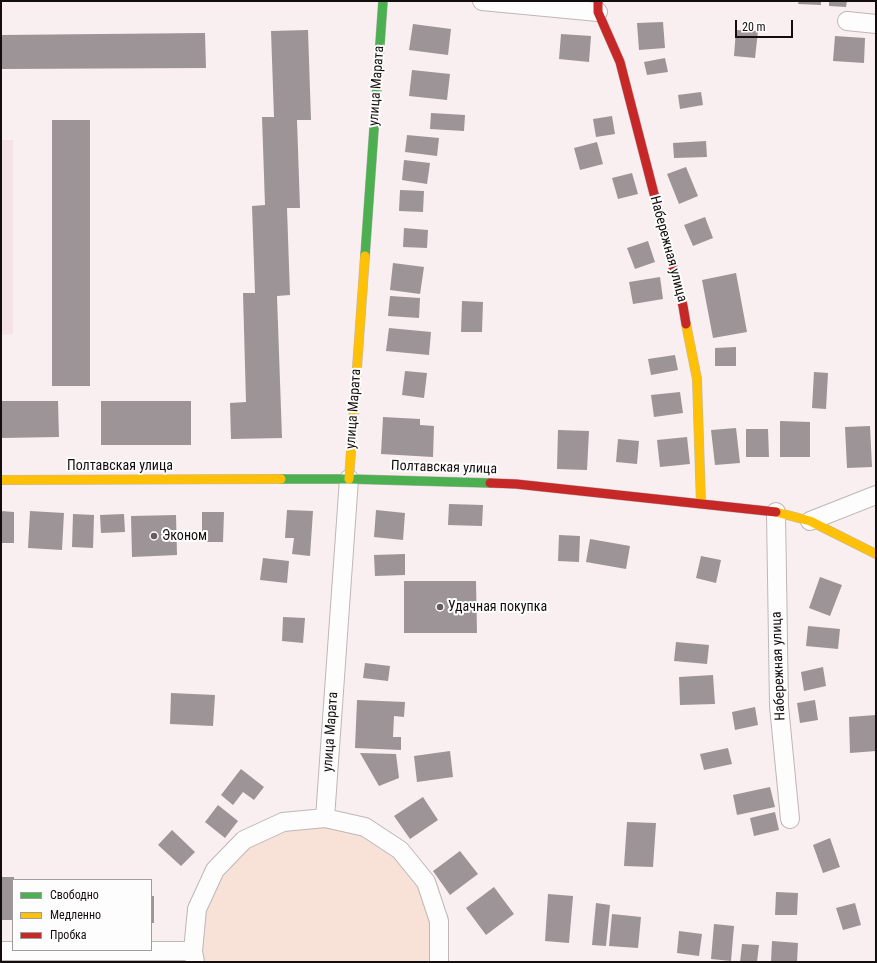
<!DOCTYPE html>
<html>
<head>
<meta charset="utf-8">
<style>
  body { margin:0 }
  #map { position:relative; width:877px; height:963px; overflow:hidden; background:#f9eff0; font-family:"Roboto Condensed",sans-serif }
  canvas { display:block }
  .frame { position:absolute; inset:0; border:2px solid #140d0e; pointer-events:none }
  .legend { position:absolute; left:12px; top:879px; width:140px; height:72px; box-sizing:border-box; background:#fdfdfd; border:1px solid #a09d9d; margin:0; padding:5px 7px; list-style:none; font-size:12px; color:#140d0e }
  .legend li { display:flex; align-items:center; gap:8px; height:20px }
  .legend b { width:20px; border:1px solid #a09d9d }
  .scale { position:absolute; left:735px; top:20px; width:58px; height:18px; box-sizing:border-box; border:2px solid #140d0e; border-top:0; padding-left:5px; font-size:12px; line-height:14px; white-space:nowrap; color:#140d0e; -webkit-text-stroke:3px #fdfdfd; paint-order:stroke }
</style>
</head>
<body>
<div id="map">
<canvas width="877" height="963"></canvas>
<div class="frame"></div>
<ul class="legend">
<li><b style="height:5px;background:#4caf50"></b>Свободно</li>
<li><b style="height:5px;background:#ffc107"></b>Медленно</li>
<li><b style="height:5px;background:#c62828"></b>Пробка</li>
</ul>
<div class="scale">20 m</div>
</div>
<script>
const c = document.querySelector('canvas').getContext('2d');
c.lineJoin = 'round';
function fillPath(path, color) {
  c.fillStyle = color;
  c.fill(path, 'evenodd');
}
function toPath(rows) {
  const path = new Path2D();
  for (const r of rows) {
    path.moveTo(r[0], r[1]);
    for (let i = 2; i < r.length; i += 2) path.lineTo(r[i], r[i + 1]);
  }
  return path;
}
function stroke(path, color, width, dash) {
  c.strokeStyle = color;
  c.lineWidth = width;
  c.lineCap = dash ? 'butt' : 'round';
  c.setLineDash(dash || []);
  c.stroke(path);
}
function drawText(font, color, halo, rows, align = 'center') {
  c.font = font + ' "Roboto Condensed",sans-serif';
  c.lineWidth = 4;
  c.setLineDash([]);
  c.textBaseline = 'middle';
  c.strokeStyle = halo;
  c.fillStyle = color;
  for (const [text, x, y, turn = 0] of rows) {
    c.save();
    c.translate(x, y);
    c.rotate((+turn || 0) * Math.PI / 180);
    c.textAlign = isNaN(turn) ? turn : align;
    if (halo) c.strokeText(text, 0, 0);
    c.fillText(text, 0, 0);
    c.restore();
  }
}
const built = toPath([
  [1,140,13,140,13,334,1,335]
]);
const green = toPath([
  [283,822,365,827,426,882,439,962,195,962,215,870]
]);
const building = toPath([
  [799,1,821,1,821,5,798,4],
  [829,1,847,1,846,7,829,6],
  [663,22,665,48,639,50,637,23],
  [413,24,451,29,448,55,409,50],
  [308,30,311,120,297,120,300,208,287,208,290,295,277,296,282,438,231,439,230,403,246,402,243,293,255,293,252,206,265,205,262,117,274,117,271,31],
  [736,30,758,31,755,58,734,56],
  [205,33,206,68,1,69,1,35],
  [561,34,591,36,589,62,559,59],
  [835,36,865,38,864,63,833,61],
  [665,58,668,72,647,75,644,62],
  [412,70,450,74,447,100,409,96],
  [701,92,703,105,680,109,678,95],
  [431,113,465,115,464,131,430,129],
  [612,116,615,134,596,137,593,119],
  [52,120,90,120,90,386,52,386],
  [407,135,439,138,437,156,405,152],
  [706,141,707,157,674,158,673,143],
  [597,142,603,164,580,170,574,148],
  [404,160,430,163,427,184,402,180],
  [686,167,698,196,679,204,667,174],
  [632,173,638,194,618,199,612,178],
  [400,190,424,191,423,212,399,211],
  [705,217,713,238,693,246,684,225],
  [404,228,428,230,427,248,403,247],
  [648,241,655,262,635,269,627,248],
  [393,263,424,267,420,294,390,290],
  [736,273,747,332,713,338,702,280],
  [660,277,663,299,633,304,629,282],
  [390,296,420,298,419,318,388,316],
  [462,301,483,302,482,332,461,332],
  [389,328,431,332,429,355,386,351],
  [736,347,736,366,715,366,715,348],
  [675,355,678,370,651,375,648,359],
  [405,371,427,373,424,398,402,395],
  [814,372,828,373,826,409,812,408],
  [680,392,683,413,654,417,651,395],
  [1,401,58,401,59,437,1,438],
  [101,401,191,401,191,445,101,445],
  [383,417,420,419,420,425,434,426,433,457,381,454],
  [780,421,810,422,810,457,780,457],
  [870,426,872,467,847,468,845,427],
  [736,428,740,463,715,465,711,430],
  [746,429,768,429,769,457,746,457],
  [558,430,589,431,587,470,557,469],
  [687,437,690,464,660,467,657,440],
  [618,439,639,441,637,464,616,462],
  [449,504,483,505,482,526,448,525],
  [287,510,313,511,310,556,292,554,294,538,285,538],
  [376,510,405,513,403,540,374,537],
  [1,511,14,512,14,543,1,543],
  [30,511,64,513,62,550,28,548],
  [202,512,224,512,223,542,202,542],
  [73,514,94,515,93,548,72,547],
  [124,514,125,532,101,533,100,515],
  [176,515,177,555,132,557,131,516],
  [559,535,580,536,579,562,558,561],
  [590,539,630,546,626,569,586,562],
  [405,554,405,575,375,576,374,555],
  [701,556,721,560,716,583,696,578],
  [263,558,289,561,287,583,260,580],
  [820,577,842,585,830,616,809,608],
  [404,581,476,581,477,633,404,633],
  [283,617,305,618,303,643,282,641],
  [808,626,840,629,838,649,806,646],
  [676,642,709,645,707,664,674,661],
  [365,663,390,666,388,681,363,678],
  [823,667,826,686,804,691,801,672],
  [713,675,715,704,680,705,679,677],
  [171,693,215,695,213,726,170,724],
  [357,700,405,702,404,717,394,716,393,737,401,737,401,750,355,748],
  [815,700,818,720,800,723,797,703],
  [755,707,758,725,735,730,732,712],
  [876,715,876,751,850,753,849,717],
  [728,748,732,764,704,770,700,754],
  [450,751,453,777,417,782,414,756],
  [360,753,396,754,399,778,379,786],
  [241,769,264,787,254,800,243,792,233,805,221,795],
  [770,787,775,807,737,815,733,795],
  [423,797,438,820,410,839,394,816],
  [218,805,238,821,225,838,205,822],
  [775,812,779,830,754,836,750,818],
  [627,822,656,823,653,867,624,866],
  [172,830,195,852,181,866,158,845],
  [830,838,840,867,823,873,813,845],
  [460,851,478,874,450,895,433,871],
  [1,877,14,877,14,880,13,880,13,920,1,920],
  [494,887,514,914,486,935,466,908],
  [776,892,798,893,797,915,775,915],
  [548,894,573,896,569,943,545,941],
  [151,896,154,896,154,923,151,923],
  [596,903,610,905,606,946,592,945],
  [855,903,861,925,843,930,836,908],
  [612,914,641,917,638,948,609,946],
  [714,924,734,926,731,961,711,959],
  [679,931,702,934,699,956,677,953],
  [772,941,798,943,797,962,771,962],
  [742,944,759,945,757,962,740,962]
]);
const street = toPath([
  [482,1,598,12],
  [847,21,876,24],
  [776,512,779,706,790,819],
  [810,521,876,495],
  [325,818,349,479],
  [1,951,193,951],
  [195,962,193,951,197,909,215,870,244,840,283,822,325,818,365,827,400,850,426,882,439,921,439,962]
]);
const fast = toPath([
  [365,256,383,1],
  [281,479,349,479,490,483]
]);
const slow = toPath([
  [686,324,697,379,701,504],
  [349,479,365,256],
  [1,480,281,479],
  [776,512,810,521,876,554]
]);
const jam = toPath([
  [598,1,598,12,620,62,683,306,686,324],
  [490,483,516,484,776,512]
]);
const markers = [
  [154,536,4,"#645c5d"],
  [440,607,4,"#645c5d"]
];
const streetNames = [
  ["улица Марата",377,86,-86],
  ["Набережная улица",668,249,75],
  ["улица Марата",354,409,-86],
  ["Полтавская улица",120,466],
  ["Полтавская улица",444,468,2],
  ["Набережная улица",779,666,-92],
  ["улица Марата",331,732,-86]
];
const poiNames = [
  ["Эконом",162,536],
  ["Удачная покупка",448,607]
];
fillPath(built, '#f6e2e4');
fillPath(green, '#f8e2d7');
fillPath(building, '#9c9496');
stroke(street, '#beb6b7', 20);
stroke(fast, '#beb6b7', 10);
stroke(slow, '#beb6b7', 10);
stroke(jam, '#beb6b7', 10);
stroke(street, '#fefdfd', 18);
stroke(fast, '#4caf50', 9);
stroke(slow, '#ffc107', 9);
stroke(jam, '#c62828', 9);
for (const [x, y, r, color] of markers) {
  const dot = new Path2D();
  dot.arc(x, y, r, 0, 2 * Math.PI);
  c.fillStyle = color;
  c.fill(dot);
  stroke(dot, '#fdfdfd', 1.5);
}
drawText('14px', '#140d0e', '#fdfdfd', streetNames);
drawText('14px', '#140d0e', '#fdfdfd', poiNames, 'left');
</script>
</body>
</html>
